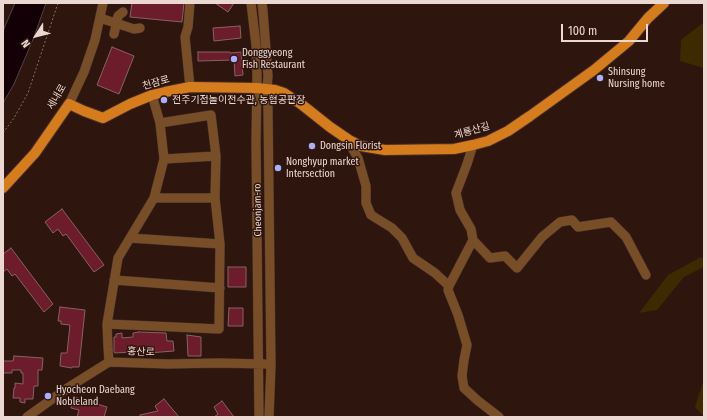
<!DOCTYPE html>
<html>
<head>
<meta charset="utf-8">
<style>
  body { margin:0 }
  #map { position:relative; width:707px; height:420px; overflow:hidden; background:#2e150d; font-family:"Fira Sans Condensed",sans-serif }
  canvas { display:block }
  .frame { position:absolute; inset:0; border:4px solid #ebd8d2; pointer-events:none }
  .north { position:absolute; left:16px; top:16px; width:40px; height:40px; -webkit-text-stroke:3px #2e150d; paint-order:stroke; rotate:234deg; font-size:11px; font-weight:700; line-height:16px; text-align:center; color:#ebd8d2 }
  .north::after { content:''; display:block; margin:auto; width:14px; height:18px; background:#ebd8d2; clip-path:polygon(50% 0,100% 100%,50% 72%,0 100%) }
  .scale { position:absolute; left:561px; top:24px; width:87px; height:18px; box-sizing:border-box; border:2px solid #ebd8d2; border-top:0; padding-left:5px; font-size:12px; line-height:14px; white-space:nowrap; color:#ebd8d2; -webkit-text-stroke:3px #2e150d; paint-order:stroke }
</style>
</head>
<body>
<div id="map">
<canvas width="707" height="420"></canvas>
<div class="frame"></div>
<div class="north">N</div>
<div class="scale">100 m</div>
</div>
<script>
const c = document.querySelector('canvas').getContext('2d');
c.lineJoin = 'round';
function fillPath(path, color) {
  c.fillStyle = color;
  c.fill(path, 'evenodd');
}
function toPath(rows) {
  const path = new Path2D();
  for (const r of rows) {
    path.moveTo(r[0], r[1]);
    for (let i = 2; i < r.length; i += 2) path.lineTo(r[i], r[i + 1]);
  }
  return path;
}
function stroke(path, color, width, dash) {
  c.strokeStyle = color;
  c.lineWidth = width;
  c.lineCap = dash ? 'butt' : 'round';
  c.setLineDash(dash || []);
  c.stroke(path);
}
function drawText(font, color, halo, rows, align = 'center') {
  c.font = font + ' "Fira Sans Condensed","Noto Sans KR",sans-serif';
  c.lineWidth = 3;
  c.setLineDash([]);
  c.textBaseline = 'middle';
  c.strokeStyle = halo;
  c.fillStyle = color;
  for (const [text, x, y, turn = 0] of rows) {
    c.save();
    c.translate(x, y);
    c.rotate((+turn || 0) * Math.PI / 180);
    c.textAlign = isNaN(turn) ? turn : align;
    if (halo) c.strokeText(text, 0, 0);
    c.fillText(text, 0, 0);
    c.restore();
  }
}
const green = toPath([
  [704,22,704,68,680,61,681,40],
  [701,257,704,260,704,267,684,277,657,310,639,313,668,275],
  [704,379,704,417,695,407]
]);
const water = toPath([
  [15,3,46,3,34,37,14,84,3,103,3,31,15,3]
]);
const building = toPath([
  [132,3,184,3,182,22,130,17,132,3],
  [215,3,234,3,228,12,215,3],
  [240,26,241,38,214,41,213,28,240,26],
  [112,47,134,56,119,94,97,85,112,47],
  [198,52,230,52,230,53,241,52,243,75,235,76,234,60,198,61,198,52],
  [62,209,104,265,94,272,66,234,63,236,58,229,53,233,45,222,62,209],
  [11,248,53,304,44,312,15,274,12,276,7,269,3,272,3,254,11,248],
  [228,267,246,267,246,287,228,287,228,267],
  [60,307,85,310,79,367,72,367,72,368,60,366,61,353,67,353,70,325,61,324,61,321,58,321,60,307],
  [229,308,243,308,243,326,228,326,229,308],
  [139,332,166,333,167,341,173,341,174,351,148,353,148,351,115,353,114,352,114,337,116,337,116,334,122,333,122,338,133,337,133,333,139,332],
  [187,335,201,337,201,356,188,356,187,335],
  [14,356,43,358,42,370,38,370,38,386,34,386,33,399,25,399,25,403,20,402,20,398,13,398,14,388,15,388,15,383,23,384,23,373,21,373,21,370,12,370,12,373,3,373,3,361,13,361,14,356],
  [74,397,107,407,104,417,77,417,79,410,71,408,74,397],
  [164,399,179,417,140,417,140,415,158,411,155,406,164,399],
  [222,401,234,417,214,417,218,414,214,407,222,401]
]);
const path = toPath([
  [3,133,14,118,28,93,58,3]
]);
const minor = toPath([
  [190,3,188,27,185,37,190,87],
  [251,3,256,45,257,76,256,142,259,417],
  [262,3,263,11,268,76,267,89,268,110,271,365,269,417],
  [100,18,134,29,140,28],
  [114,34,118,16,123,12],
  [69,104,84,72,95,40,103,3],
  [349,140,352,148,358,158,366,186,366,203,371,215,392,228,402,238,413,258,435,273,449,286],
  [473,145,467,164,459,185,456,193,460,210,471,229,473,240,449,286,448,290,458,315,467,345,464,360,462,376,464,388,477,400,499,417],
  [164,159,216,156],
  [154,198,215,198],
  [130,238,220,244],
  [473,240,490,258,505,256,517,268,542,237,560,222,572,220,578,227,611,222,626,237,646,275],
  [114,280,220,288],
  [107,324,219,329,220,244,215,198,216,156,211,115,160,123],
  [109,362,108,347,107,324,118,258,154,198,164,159,160,123,152,95],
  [27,417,69,387,109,362,168,364,219,363,265,364]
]);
const major = toPath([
  [3,188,35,153,69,104,84,111,103,118,130,104,152,95,165,92,190,87,257,88,275,90,284,93,301,104,330,127,349,140,361,146,385,150,454,149,473,145,488,141,508,131,530,116,594,70,629,41,648,18,664,3]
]);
const markers = [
  [234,59,4,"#a8b0fc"],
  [600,78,4,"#a8b0fc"],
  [164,100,4,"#a8b0fc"],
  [312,146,4,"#a8b0fc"],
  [278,168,4,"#a8b0fc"],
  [48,396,4,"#a8b0fc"]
];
const poiNames = [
  ["Donggyeong",242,53],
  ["Fish Restaurant",242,65],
  ["Shinsung",608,72],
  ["Nursing home",608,84],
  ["전주기접놀이전수관, 농협공판장",172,100],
  ["Dongsin Florist",320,146],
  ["Nonghyup market",286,162],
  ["Intersection",286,174],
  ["Hyocheon Daebang",56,390],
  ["Nobleland",56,402]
];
const streetNames = [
  ["천잠로",156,83,-16],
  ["세내로",57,97,-60],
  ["계룡산길",472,131,-16],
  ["Cheonjam-ro",258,210,-91],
  ["홍산로",141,352,2]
];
fillPath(green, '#3d2a00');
fillPath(water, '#130007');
stroke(water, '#544144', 1);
fillPath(building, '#6d1c2c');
stroke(building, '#856365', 1);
stroke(minor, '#483029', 10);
stroke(major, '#483029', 12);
stroke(path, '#846d66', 1, [2, 2]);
stroke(minor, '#784e28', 9);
stroke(major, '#d57d1c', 10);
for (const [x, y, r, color] of markers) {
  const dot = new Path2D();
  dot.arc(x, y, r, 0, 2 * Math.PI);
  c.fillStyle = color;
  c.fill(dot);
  stroke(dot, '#2e150d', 1.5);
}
drawText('10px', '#ebd8d2', '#2e150d', poiNames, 'left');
drawText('10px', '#ebd8d2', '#2e150d', streetNames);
</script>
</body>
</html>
